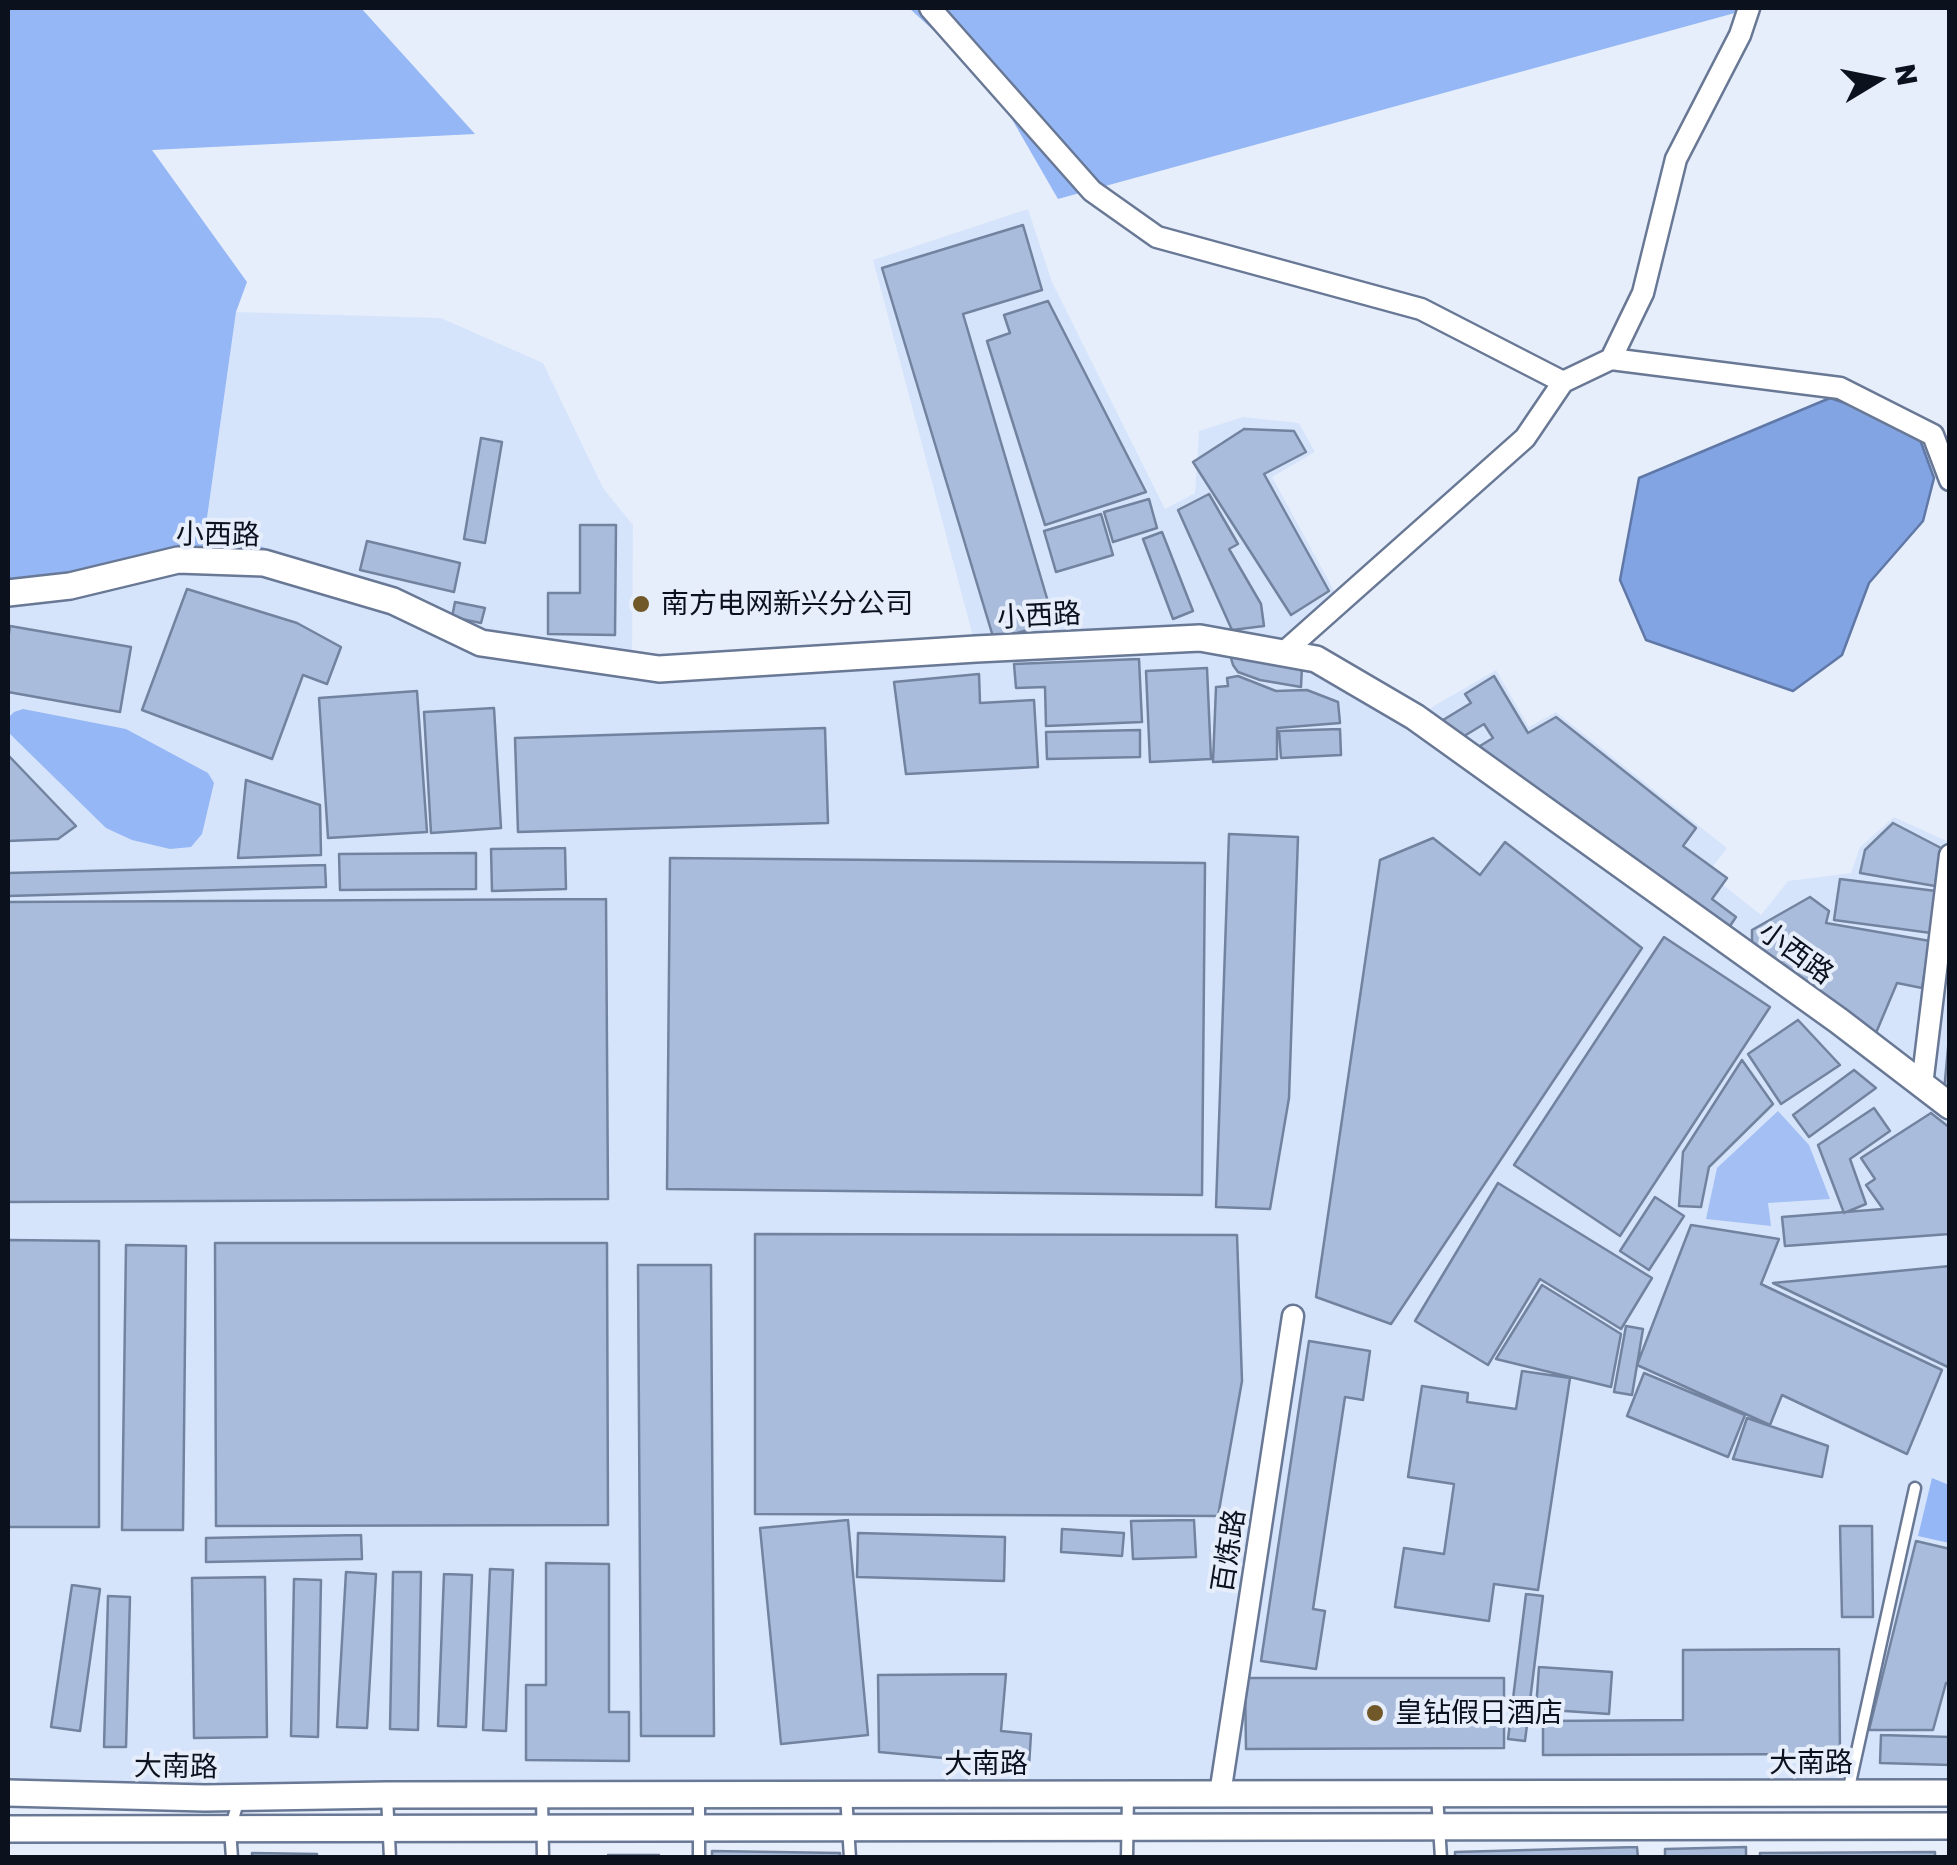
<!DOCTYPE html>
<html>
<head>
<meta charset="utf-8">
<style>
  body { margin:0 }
  #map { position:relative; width:1957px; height:1865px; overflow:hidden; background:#e7eefb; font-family:"Golos Text",sans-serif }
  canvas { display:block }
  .frame { position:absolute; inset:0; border:10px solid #0c121d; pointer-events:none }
  .north { position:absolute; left:1827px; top:30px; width:100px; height:100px; -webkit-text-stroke:8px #e7eefb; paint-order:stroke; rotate:80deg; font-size:28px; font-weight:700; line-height:40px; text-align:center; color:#0c121d }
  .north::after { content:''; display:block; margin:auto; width:35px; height:45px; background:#0c121d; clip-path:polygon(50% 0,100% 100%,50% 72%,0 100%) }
</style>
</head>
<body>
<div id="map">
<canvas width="1957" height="1865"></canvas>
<div class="frame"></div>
<div class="north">N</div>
</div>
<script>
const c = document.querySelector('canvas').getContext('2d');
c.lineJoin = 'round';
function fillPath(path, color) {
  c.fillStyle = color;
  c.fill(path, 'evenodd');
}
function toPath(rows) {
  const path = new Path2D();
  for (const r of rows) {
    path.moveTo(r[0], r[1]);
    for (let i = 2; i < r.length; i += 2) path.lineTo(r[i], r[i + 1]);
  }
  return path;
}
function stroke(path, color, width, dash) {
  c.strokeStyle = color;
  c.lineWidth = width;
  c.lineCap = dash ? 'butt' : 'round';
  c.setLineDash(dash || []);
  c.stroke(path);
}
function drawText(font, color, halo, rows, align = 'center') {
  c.font = font + ' "Golos Text","Noto Sans SC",sans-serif';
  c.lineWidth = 8;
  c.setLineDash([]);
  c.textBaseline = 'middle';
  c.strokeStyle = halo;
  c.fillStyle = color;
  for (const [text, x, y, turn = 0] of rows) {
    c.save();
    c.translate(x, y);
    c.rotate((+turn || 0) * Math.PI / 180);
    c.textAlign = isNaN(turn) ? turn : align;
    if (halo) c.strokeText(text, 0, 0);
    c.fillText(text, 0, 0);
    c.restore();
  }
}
const built = toPath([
  [1028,209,1052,282,1165,509,1195,493,1199,431,1243,417,1299,423,1315,452,1272,477,1336,594,1301,622,1287,642,1415,717,1496,670,1529,727,1556,712,1727,848,1708,873,1761,915,1788,881,1851,873,1860,847,1894,817,1949,842,1949,1793,8,1793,8,593,178,560,380,595,240,538,245,523,207,519,236,312,441,318,543,363,603,488,633,525,632,665,976,648,873,260]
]);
const green = toPath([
  [1778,1111,1809,1145,1830,1199,1768,1203,1771,1226,1706,1219,1717,1168]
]);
const forest = toPath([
  [8,8,361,8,475,134,152,150,247,282,236,312,207,518,246,523,241,538,393,601,264,563,178,560,8,593],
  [909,8,1753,8,1058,199,991,83],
  [23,709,126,729,208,773,214,783,202,834,191,847,170,849,132,840,106,828,8,732,8,718,14,712],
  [1932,1478,1949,1485,1949,1543,1918,1536]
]);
const water = toPath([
  [1830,398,1915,426,1934,478,1923,521,1869,583,1842,655,1793,691,1646,640,1620,580,1639,478,1830,398]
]);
const building = toPath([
  [1023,225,1042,290,963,314,1054,622,994,640,882,268,1023,225],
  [1048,301,1146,492,1045,525,987,341,1010,333,1004,315,1048,301],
  [1244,429,1294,431,1306,452,1264,474,1329,591,1291,615,1193,462,1244,429],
  [481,438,502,442,485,543,464,539,481,438],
  [1209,494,1238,544,1229,549,1261,604,1264,626,1232,630,1178,510,1209,494],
  [1149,499,1157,528,1113,542,1104,512,1149,499],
  [1101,514,1113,555,1056,572,1044,531,1101,514],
  [580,525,616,525,615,635,548,634,548,593,580,593,580,525],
  [1162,532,1193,611,1173,619,1143,539,1162,532],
  [367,541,460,563,454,592,360,570,367,541],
  [187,589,297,623,341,647,327,684,303,675,272,759,142,710,187,589],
  [455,602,485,608,481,623,452,617,455,602],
  [10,626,131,647,120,712,8,692,8,640,10,626],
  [1229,651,1302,666,1301,687,1260,680,1238,672,1233,665,1229,651],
  [1139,659,1142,722,1046,726,1045,687,1016,688,1014,664,1139,659],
  [1207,668,1211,759,1150,762,1146,671,1207,668],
  [979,674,980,703,1034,700,1038,767,906,774,894,682,979,674],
  [1238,676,1276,691,1307,690,1338,702,1340,723,1277,728,1277,759,1213,762,1216,687,1228,686,1227,678,1238,676],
  [1494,676,1528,733,1556,717,1696,828,1683,846,1727,878,1712,899,1736,917,1724,935,1475,749,1493,738,1484,724,1456,741,1443,720,1471,703,1465,694,1494,676],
  [417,691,427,832,328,838,319,698,417,691],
  [494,708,501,828,431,833,424,712,494,708],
  [825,728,828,823,518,832,515,738,825,728],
  [1340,729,1341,755,1281,758,1279,731,1340,729],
  [1140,730,1140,757,1047,759,1046,732,1140,730],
  [8,755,76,826,58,839,8,841,8,755],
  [246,780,320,805,321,855,238,858,246,780],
  [1893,823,1941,848,1935,886,1860,873,1865,850,1893,823],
  [1229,834,1298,837,1289,1098,1270,1209,1216,1207,1229,834],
  [1433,838,1480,875,1505,842,1642,948,1391,1324,1316,1297,1380,860,1433,838],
  [565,848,566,889,492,891,491,849,565,848],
  [476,853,476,889,340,890,339,854,476,853],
  [670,858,1205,863,1202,1195,667,1189,670,858],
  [325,865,326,887,8,896,8,873,325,865],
  [1840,879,1936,891,1931,933,1834,920,1840,879],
  [1810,897,1829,911,1826,923,1930,941,1922,988,1897,983,1873,1040,1752,954,1752,930,1810,897],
  [606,899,608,1199,8,1202,8,902,606,899],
  [1664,937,1770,1007,1620,1236,1514,1165,1664,937],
  [1798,1020,1840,1065,1781,1104,1748,1054,1798,1020],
  [1950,1027,1950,1091,1944,1091,1950,1027],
  [1742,1060,1773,1104,1709,1167,1701,1207,1679,1206,1683,1152,1742,1060],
  [1854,1070,1876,1088,1809,1137,1793,1115,1854,1070],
  [1874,1108,1890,1131,1850,1159,1866,1204,1844,1213,1818,1145,1874,1108],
  [1931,1113,1950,1128,1950,1234,1785,1246,1782,1217,1883,1209,1866,1185,1875,1179,1861,1158,1931,1113],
  [1498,1183,1652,1278,1621,1329,1540,1279,1488,1365,1415,1321,1498,1183],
  [1655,1197,1684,1216,1649,1270,1620,1251,1655,1197],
  [1691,1225,1779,1239,1761,1284,1942,1370,1907,1454,1782,1395,1770,1425,1637,1365,1691,1225],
  [755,1234,1237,1235,1242,1381,1218,1516,755,1514,755,1234],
  [8,1240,99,1241,99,1527,8,1527,8,1240],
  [215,1243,607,1243,608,1525,216,1526,215,1243],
  [126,1245,186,1246,183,1530,122,1530,126,1245],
  [638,1265,711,1265,714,1736,641,1736,638,1265],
  [1950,1266,1950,1368,1773,1283,1950,1266],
  [1542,1285,1621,1334,1611,1387,1496,1359,1542,1285],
  [1626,1326,1643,1329,1632,1395,1614,1392,1626,1326],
  [1309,1341,1370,1351,1363,1400,1345,1397,1313,1609,1325,1611,1316,1669,1261,1661,1309,1341],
  [1522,1371,1570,1378,1538,1590,1494,1584,1489,1621,1395,1607,1404,1548,1444,1554,1454,1484,1408,1477,1422,1386,1468,1393,1467,1402,1516,1409,1522,1371],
  [1644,1373,1745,1415,1728,1457,1627,1416,1644,1373],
  [1747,1418,1828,1446,1822,1477,1733,1459,1747,1418],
  [848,1520,868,1735,781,1744,760,1528,848,1520],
  [1194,1520,1196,1557,1133,1559,1131,1521,1194,1520],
  [1840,1526,1872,1526,1873,1617,1842,1617,1840,1526],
  [1062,1529,1124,1533,1122,1556,1061,1552,1062,1529],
  [858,1533,1005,1537,1004,1581,857,1577,858,1533],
  [361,1535,362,1559,206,1562,206,1538,361,1535],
  [1916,1541,1950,1549,1950,1683,1946,1683,1933,1730,1869,1730,1916,1541],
  [546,1563,609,1564,609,1712,629,1712,629,1761,526,1760,526,1685,546,1685,546,1563],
  [490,1569,513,1570,506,1731,483,1730,490,1569],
  [346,1572,376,1574,367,1728,337,1727,346,1572],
  [393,1572,421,1572,418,1730,390,1729,393,1572],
  [444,1574,472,1575,466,1727,438,1726,444,1574],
  [265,1577,267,1737,194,1738,192,1578,265,1577],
  [294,1579,321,1580,318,1737,291,1736,294,1579],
  [72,1585,100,1589,80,1731,51,1727,72,1585],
  [1526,1594,1543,1596,1525,1741,1508,1739,1526,1594],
  [108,1596,130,1597,126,1747,104,1747,108,1596],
  [1839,1649,1840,1754,1543,1755,1543,1721,1683,1720,1683,1650,1839,1649],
  [1539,1667,1612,1672,1609,1714,1536,1709,1539,1667],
  [1006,1674,1001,1731,1031,1734,1029,1766,879,1752,878,1675,1006,1674],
  [1245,1678,1504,1678,1504,1748,1246,1749,1245,1678],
  [1881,1735,1950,1737,1950,1765,1880,1763,1881,1735],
  [1637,1847,1638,1858,1455,1858,1455,1852,1637,1847],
  [1746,1847,1746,1858,1665,1858,1665,1849,1746,1847],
  [712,1851,840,1853,840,1858,712,1858,712,1851],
  [1935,1852,1935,1858,1760,1858,1760,1853,1935,1852],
  [252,1853,317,1854,317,1858,252,1858,252,1853],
  [608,1855,659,1855,659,1858,608,1858,608,1855]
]);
const service = toPath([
  [1848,1792,1915,1488],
  [699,1795,699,1858],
  [846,1795,850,1858],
  [1437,1795,1441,1858],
  [387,1796,390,1858],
  [542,1796,543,1858],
  [232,1858,230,1829,239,1799],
  [1127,1858,1128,1795]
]);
const minor = toPath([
  [930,8,1092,191,1157,237,1421,309,1563,382],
  [1611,359,1643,293,1676,159,1740,35,1749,8],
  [1283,653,1525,438,1563,382,1611,359,1840,388,1933,435,1950,480],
  [1922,1085,1950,855],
  [1220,1794,1293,1316]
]);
const tertiary = toPath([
  [8,593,70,586,178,560,264,563,393,601,481,643,659,669,976,649,1200,638,1316,659,1415,717,1839,1021,1950,1106],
  [8,1793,205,1798,387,1795,1950,1793],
  [8,1829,1950,1826]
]);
const markers = [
  [641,604,10,"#705829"],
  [1375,1713,10,"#705829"]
];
const streetNames = [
  ["小西路",218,535,1],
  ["小西路",1039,616,-3],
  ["小西路",1796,953,36],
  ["百炼路",1229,1551,-81],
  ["大南路",1811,1763],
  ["大南路",986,1764],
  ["大南路",176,1767,1]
];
const poiNames = [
  ["南方电网新兴分公司",661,604],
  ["皇钻假日酒店",1395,1713]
];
fillPath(built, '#d6e4fb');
fillPath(green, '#a3bff3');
fillPath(forest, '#95b7f5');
fillPath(water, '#83a4e2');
stroke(water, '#5f78a7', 2.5);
fillPath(building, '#aabcdb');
stroke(building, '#7283a0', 2.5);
stroke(service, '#687895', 15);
stroke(minor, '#687895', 25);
stroke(tertiary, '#687895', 30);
stroke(service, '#fff', 10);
stroke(minor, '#fff', 20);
stroke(tertiary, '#fff', 25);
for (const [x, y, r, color] of markers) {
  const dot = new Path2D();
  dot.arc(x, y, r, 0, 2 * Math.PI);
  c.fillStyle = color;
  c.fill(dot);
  stroke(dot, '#e7eefb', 4);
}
drawText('28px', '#0c121d', '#e7eefb', streetNames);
drawText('28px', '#0c121d', '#e7eefb', poiNames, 'left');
</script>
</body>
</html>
